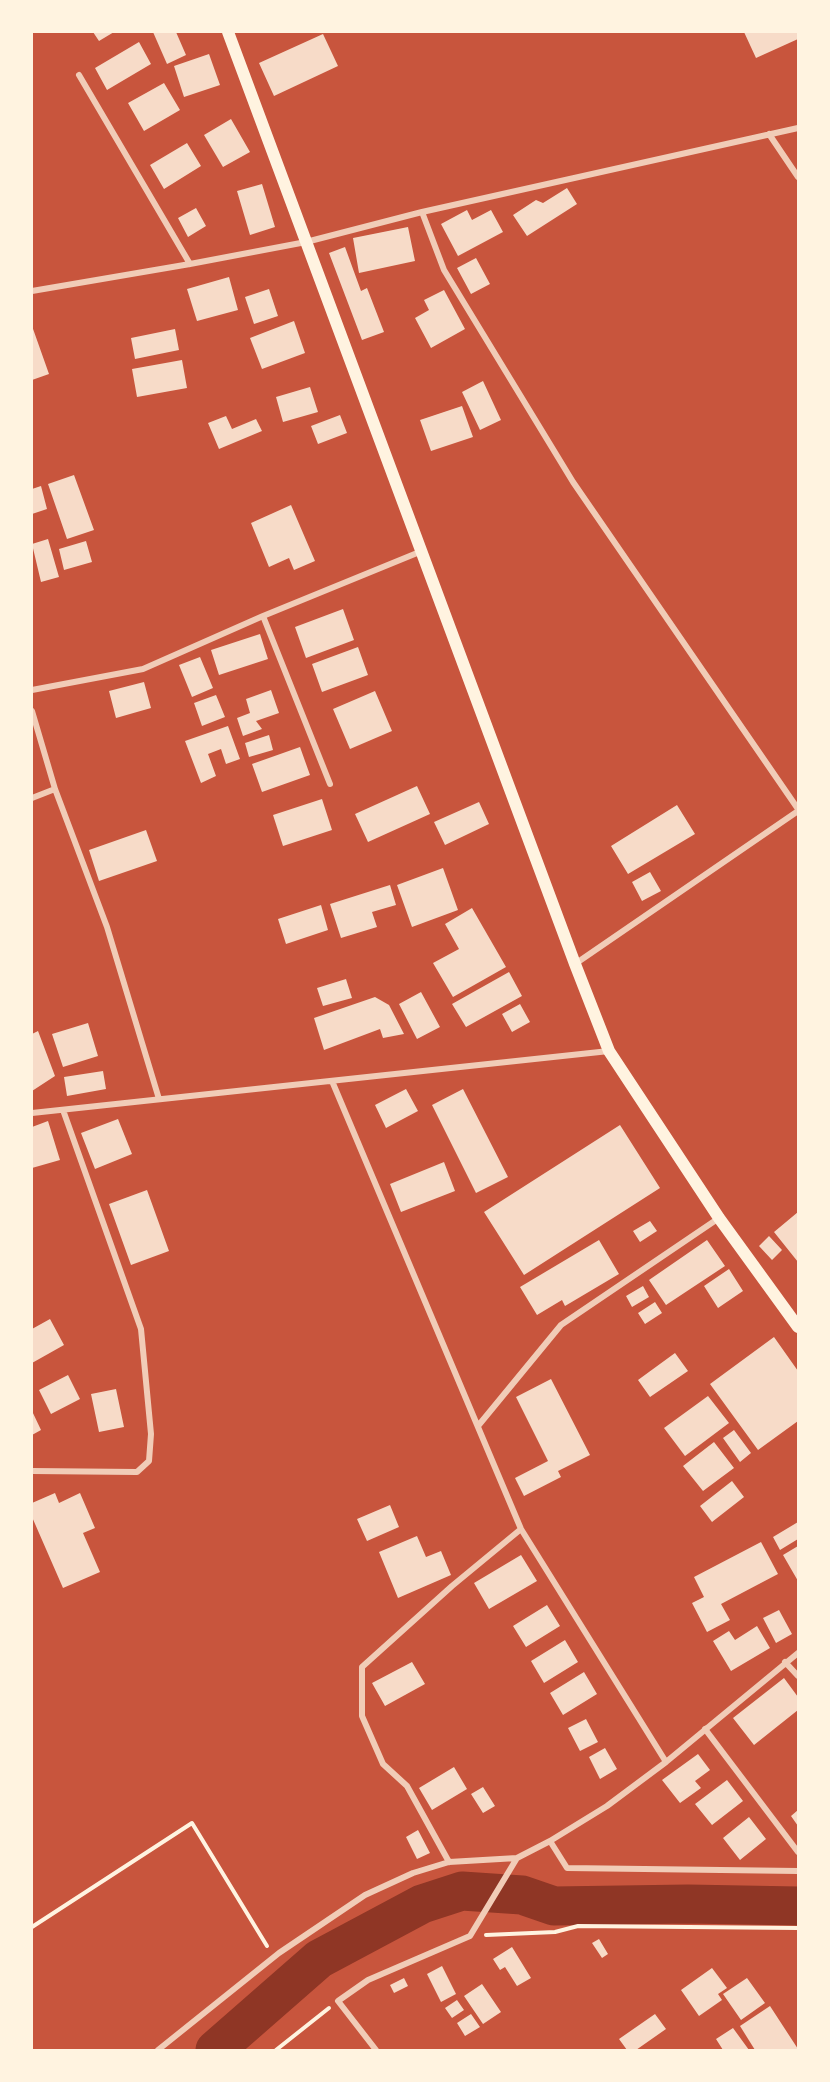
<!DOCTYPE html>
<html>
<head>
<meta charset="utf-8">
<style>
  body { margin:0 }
  #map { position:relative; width:830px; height:2082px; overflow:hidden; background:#c8553d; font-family:"IBM Plex Sans",sans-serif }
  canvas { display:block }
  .frame { position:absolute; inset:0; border:33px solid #fff3e0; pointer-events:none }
</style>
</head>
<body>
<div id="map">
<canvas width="830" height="2082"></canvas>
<div class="frame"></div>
</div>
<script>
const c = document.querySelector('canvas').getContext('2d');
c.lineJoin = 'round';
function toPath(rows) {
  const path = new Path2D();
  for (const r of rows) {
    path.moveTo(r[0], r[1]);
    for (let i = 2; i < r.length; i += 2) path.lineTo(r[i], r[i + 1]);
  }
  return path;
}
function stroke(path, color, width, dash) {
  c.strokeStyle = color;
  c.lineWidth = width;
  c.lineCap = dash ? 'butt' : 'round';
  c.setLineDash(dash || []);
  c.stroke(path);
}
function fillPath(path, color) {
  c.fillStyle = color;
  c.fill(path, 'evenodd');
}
const river = toPath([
  [215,2050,319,1959,422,1904,462,1891,522,1895,554,1906,688,1904,798,1906]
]);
const building = toPath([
  [93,32,114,32,99,41],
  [153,32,176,32,186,55,167,64],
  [744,32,798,32,798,39,756,58],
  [323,34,338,66,274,96,259,63],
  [139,42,151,64,107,90,95,68],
  [209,54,220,85,184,97,174,66],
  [164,83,180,110,144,131,128,103],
  [231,119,250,152,223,167,204,135],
  [187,143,201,166,164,189,150,165],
  [262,184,275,227,250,235,237,191],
  [567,188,577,204,527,236,513,215,536,200,543,203],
  [196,208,206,226,188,237,178,218],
  [467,210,472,220,491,210,503,232,458,256,441,224],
  [408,227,415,261,359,273,353,238],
  [345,247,361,291,367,288,384,332,362,340,329,253],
  [476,258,490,284,471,294,457,268],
  [229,277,238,310,197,321,187,289],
  [269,289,278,316,254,324,245,297],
  [444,290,465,329,431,348,415,318,429,310,424,300],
  [294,321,305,353,262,369,250,338],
  [32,326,49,374,32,380],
  [175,329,179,350,135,359,131,338],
  [182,360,187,388,137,397,132,369],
  [483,381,501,420,480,430,462,392],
  [310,387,318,412,283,422,276,397],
  [462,406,473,437,431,451,420,420],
  [340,415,347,433,318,444,311,426],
  [226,416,232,429,256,419,262,431,219,449,208,423],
  [74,475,94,530,67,539,48,484],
  [41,486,47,509,32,514,32,489],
  [291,505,315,561,294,570,289,558,269,567,251,523],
  [48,539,59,577,41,582,32,544],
  [86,541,92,562,64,570,59,549],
  [343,609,354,640,306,658,295,627],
  [260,634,268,659,219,675,211,650],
  [358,647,368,675,322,692,312,664],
  [200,657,213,688,192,697,179,665],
  [144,682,151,708,116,718,109,691],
  [271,690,279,713,256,721,262,729,243,736,237,718,250,713,246,699],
  [375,691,392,731,350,749,333,709],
  [216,695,225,717,202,726,194,703],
  [228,726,240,759,226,764,221,749,208,754,216,776,201,783,185,741],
  [269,735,273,750,249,757,245,743],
  [300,747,310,775,262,792,252,764],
  [417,786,430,814,368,842,355,814],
  [322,799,332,830,283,846,273,815],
  [479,802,489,824,445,845,434,822],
  [677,805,695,834,628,874,611,846],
  [146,830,157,861,99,881,89,850],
  [443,868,458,910,412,927,397,885],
  [650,872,661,891,642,901,632,882],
  [390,885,396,905,372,912,377,927,341,938,330,904],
  [321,905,328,930,286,944,278,919],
  [472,908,506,967,453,997,433,963,459,949,445,924],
  [509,972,522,996,466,1027,452,1004],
  [346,979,352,998,323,1006,317,988],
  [421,992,440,1027,417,1039,399,1004],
  [375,997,389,1005,404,1034,383,1038,380,1029,324,1050,314,1018],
  [520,1004,530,1022,512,1032,502,1014],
  [88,1023,98,1056,63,1067,52,1034],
  [38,1031,55,1076,32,1091,32,1034],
  [103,1071,106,1089,67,1096,64,1077],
  [406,1089,418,1111,386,1128,375,1105],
  [463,1089,508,1177,476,1193,432,1105],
  [118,1119,132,1154,95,1169,81,1133],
  [48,1121,60,1160,32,1168,32,1127],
  [620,1125,660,1188,524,1275,484,1212],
  [444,1162,455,1191,401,1212,390,1184],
  [147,1190,169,1251,131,1265,109,1204],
  [798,1212,798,1262,774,1232],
  [650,1221,657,1231,640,1242,633,1231],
  [769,1236,782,1250,772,1260,759,1246],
  [599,1240,619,1274,565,1306,562,1300,537,1315,520,1287],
  [707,1240,725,1266,666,1305,649,1280],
  [729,1269,743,1291,718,1308,704,1286],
  [643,1286,649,1297,632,1307,626,1296],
  [655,1302,662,1313,645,1324,638,1313],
  [50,1319,64,1345,32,1363,32,1329],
  [774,1337,798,1371,798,1421,758,1450,710,1384],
  [675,1353,688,1371,650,1397,638,1380],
  [68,1375,80,1399,51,1414,39,1390],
  [551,1379,590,1455,558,1471,561,1477,524,1496,515,1478,548,1461,516,1397],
  [116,1389,124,1427,99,1432,91,1394],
  [708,1396,729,1423,685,1456,664,1428],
  [32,1411,41,1430,32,1435],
  [734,1430,751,1453,740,1462,723,1438],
  [714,1442,734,1468,703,1491,683,1466],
  [732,1481,744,1497,712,1522,700,1506],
  [55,1493,59,1503,80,1493,95,1528,83,1533,100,1572,63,1588,32,1517,32,1503],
  [390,1505,399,1527,367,1541,357,1519],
  [798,1522,798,1539,780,1550,773,1537],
  [417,1536,426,1557,441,1551,451,1575,398,1598,379,1552],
  [761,1542,778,1574,721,1604,730,1620,707,1632,692,1603,704,1597,694,1577],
  [798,1546,798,1581,783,1555],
  [521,1555,537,1581,489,1609,474,1583],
  [547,1605,560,1626,526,1647,513,1626],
  [779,1610,792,1634,776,1643,763,1618],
  [757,1626,770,1648,731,1671,713,1641,729,1631,735,1640],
  [565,1640,578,1662,544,1683,531,1661],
  [412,1662,425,1684,385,1706,372,1683],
  [584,1672,597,1694,563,1715,550,1693],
  [784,1678,798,1697,798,1710,754,1745,733,1718],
  [586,1719,598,1742,580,1751,568,1728],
  [605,1748,617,1769,600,1779,589,1757],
  [698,1754,710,1770,695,1781,701,1788,680,1803,662,1780],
  [454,1767,467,1789,432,1810,419,1788],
  [727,1780,743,1801,712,1825,695,1804],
  [483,1787,495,1806,483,1813,471,1794],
  [798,1810,798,1826,791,1816],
  [749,1817,766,1839,740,1860,723,1838],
  [418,1830,430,1853,417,1859,406,1837],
  [599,1939,608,1954,602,1958,592,1943],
  [512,1947,531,1978,517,1986,505,1967,500,1970,493,1959],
  [442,1966,456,1994,441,2002,427,1974],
  [712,1968,727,1988,718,1994,722,2000,699,2016,681,1990],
  [404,1978,408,1986,394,1993,390,1985],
  [747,1978,765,2003,741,2020,723,1994],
  [482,1984,501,2012,483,2024,464,1996],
  [457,2000,464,2010,452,2018,445,2008],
  [770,2006,798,2049,798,2050,755,2050,740,2026],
  [471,2014,480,2027,465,2036,457,2023],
  [655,2014,666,2029,636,2050,627,2050,619,2039],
  [733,2028,749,2050,723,2050,716,2039]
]);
const path = toPath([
  [32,1927,192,1823,267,1946],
  [486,1935,555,1932,578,1926,798,1928],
  [276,2050,329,2008]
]);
const minor = toPath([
  [79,75,190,264],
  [769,134,798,177],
  [422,212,444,270,573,482,798,809],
  [32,291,190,264,306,242,422,212,798,128],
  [263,616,330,784],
  [32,690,143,669,263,616,422,551],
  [32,711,55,789,107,927,159,1099],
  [32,798,55,789],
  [575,964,798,811],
  [332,1081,521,1529,666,1762,798,1653],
  [32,1113,609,1051],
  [478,1426,561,1325,719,1218],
  [32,1471,137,1472,149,1461,151,1434,141,1329,63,1110],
  [785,1662,798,1676],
  [705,1729,798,1852],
  [550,1841,567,1868,798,1871],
  [449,1862,407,1786,383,1764,362,1716,362,1667,452,1586,521,1529],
  [158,2050,279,1953,365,1895,413,1873,449,1862,517,1858,550,1841,607,1806,666,1762],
  [376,2050,338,2001,368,1980,470,1936,517,1858]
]);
const secondary = toPath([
  [228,32,575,964,609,1051,719,1218,798,1327]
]);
stroke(river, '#8f3625', 39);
fillPath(building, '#f7dbc8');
stroke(path, '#fff3e0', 4);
stroke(minor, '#f1ccb7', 6);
stroke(secondary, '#fff3e0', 12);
</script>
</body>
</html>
